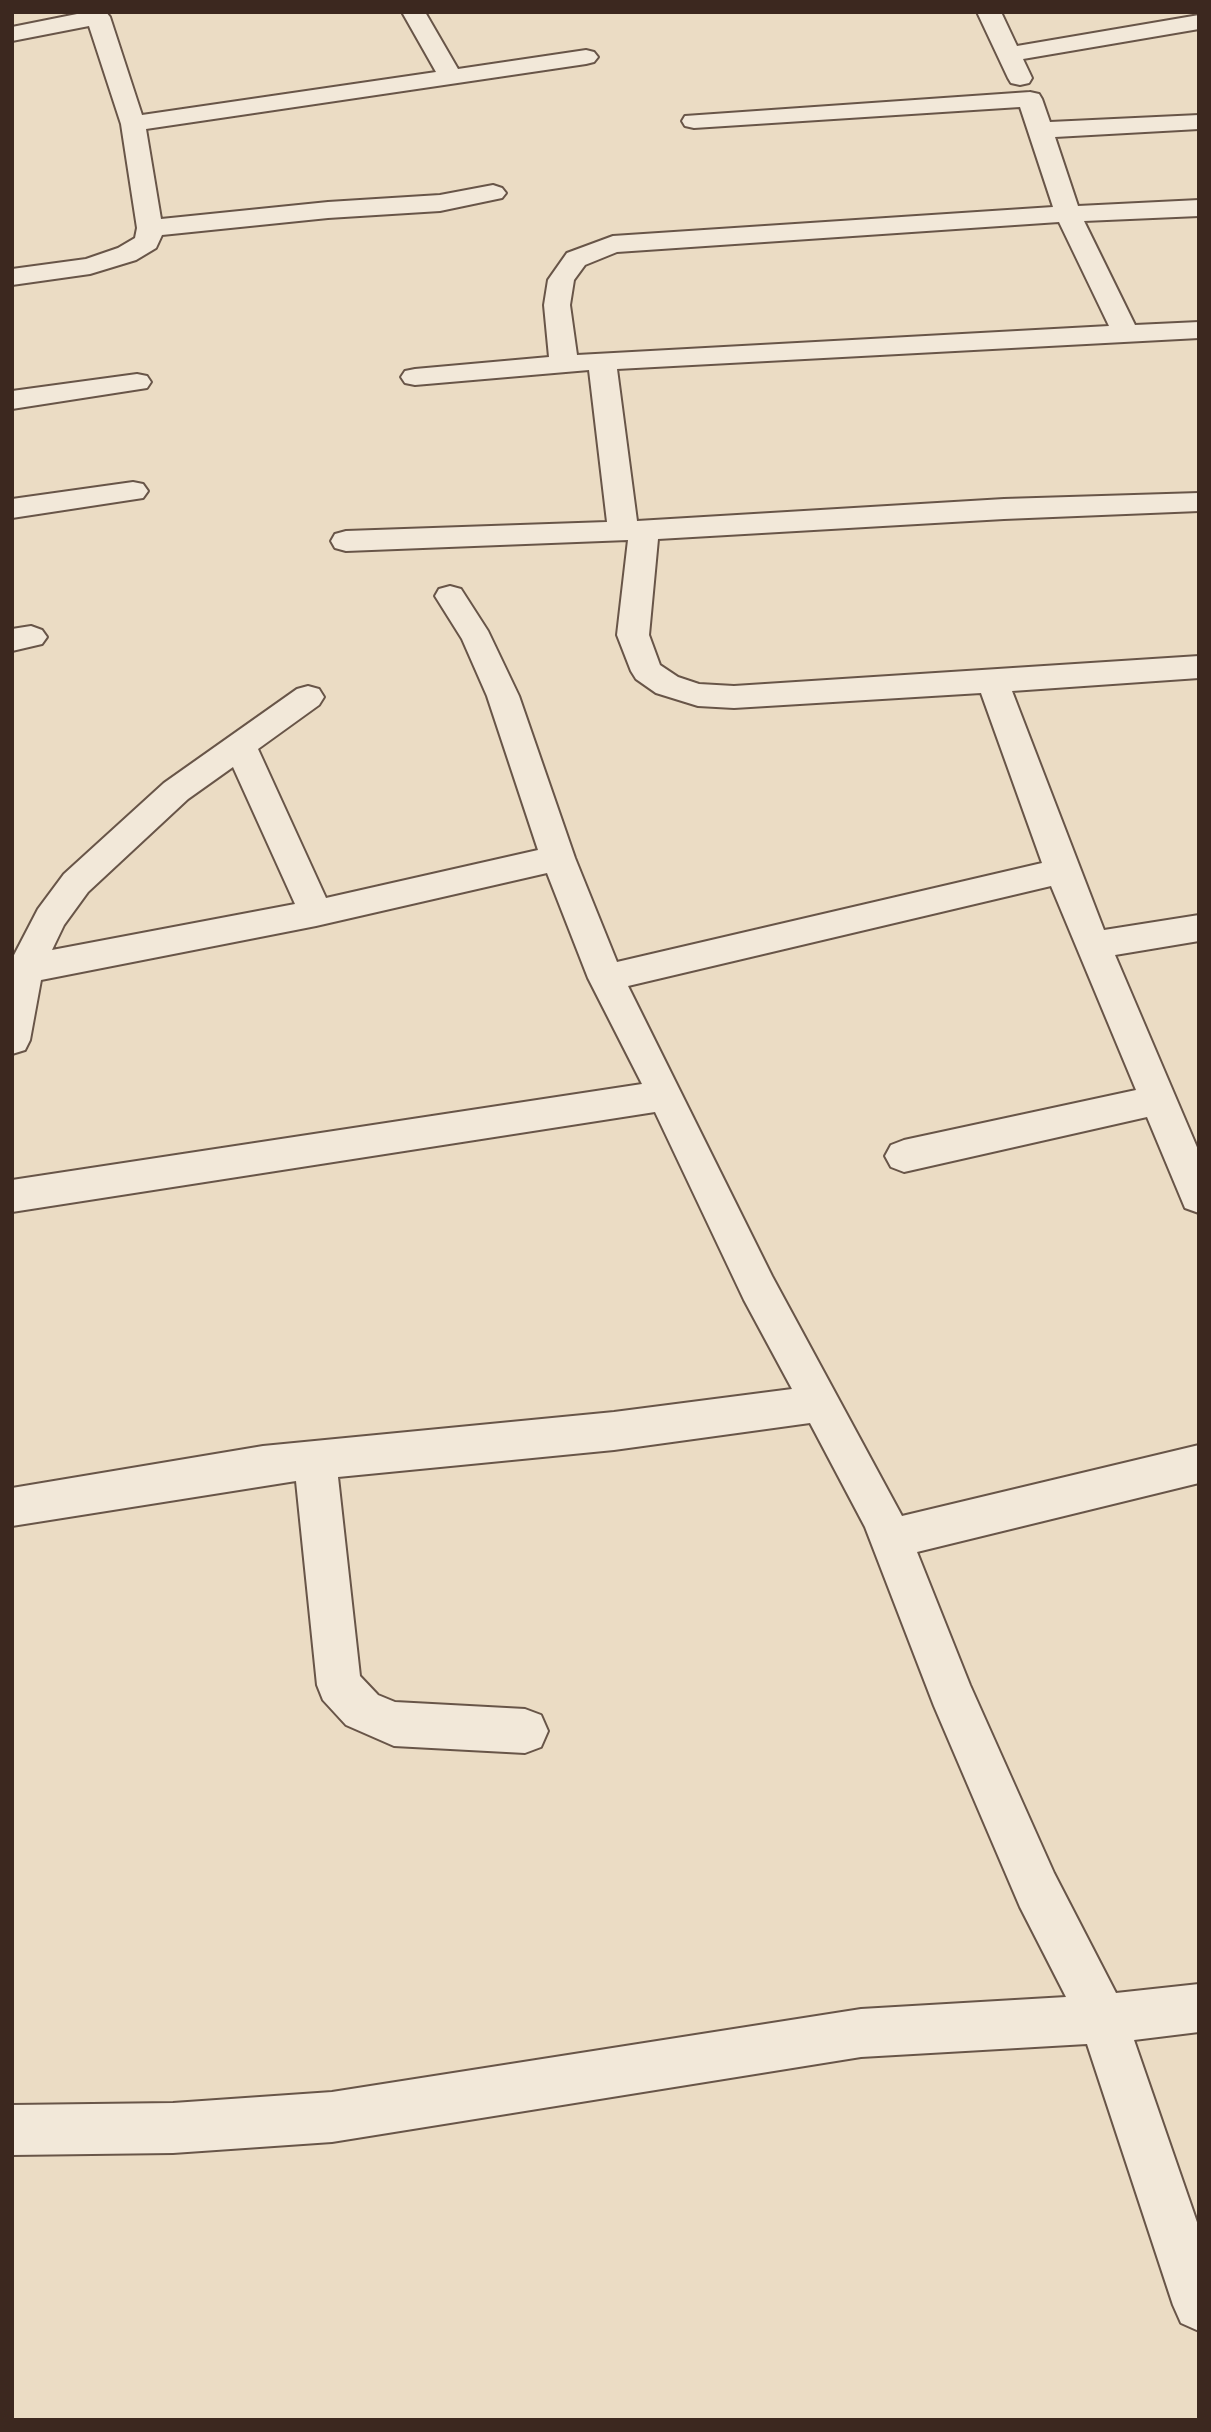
<!DOCTYPE html>
<html>
<head>
<meta charset="utf-8">
<style>
  body { margin:0 }
  #map { position:relative; width:1211px; height:2432px; overflow:hidden; background:#ebdcc4; font-family:"IM FELL Great Primer",serif }
  canvas { display:block }
  .frame { position:absolute; inset:0; border:14px solid #3c281f; pointer-events:none }
</style>
</head>
<body>
<div id="map">
<canvas width="1211" height="2432"></canvas>
<div class="frame"></div>
</div>
<script>
const c = document.querySelector('canvas').getContext('2d');
c.lineJoin = 'round';
function toPath(rows) {
  const path = new Path2D();
  for (const r of rows) {
    path.moveTo(r[0], r[1]);
    for (let i = 2; i < r.length; i += 2) path.lineTo(r[i], r[i + 1]);
  }
  return path;
}
function stroke(path, color, width, dash) {
  c.strokeStyle = color;
  c.lineWidth = width;
  c.lineCap = dash ? 'butt' : 'round';
  c.setLineDash(dash || []);
  c.stroke(path);
}
function fillPath(path, color) {
  c.fillStyle = color;
  c.fill(path, 'evenodd');
}
const minor = toPath([
  [87,12,106,12,110,17,142,115,436,72,402,12,425,12,458,69,586,50,594,52,598,57,594,62,586,64,146,129,161,219,328,202,440,195,493,185,502,188,506,193,502,198,440,211,328,218,162,235,156,248,136,260,90,274,12,285,12,269,86,259,118,248,135,238,137,228,121,124,89,26,12,41,12,27,87,12],
  [977,12,1001,12,1017,46,1199,15,1199,29,1023,59,1032,78,1029,83,1020,85,1011,83,1008,78,977,12],
  [1030,92,1039,94,1042,99,1050,122,1199,115,1199,129,1055,137,1078,206,1199,200,1199,216,1084,221,1135,325,1199,322,1199,338,617,369,637,521,1004,499,1199,493,1199,511,1004,519,658,539,649,635,660,665,678,677,699,684,734,686,1199,656,1199,678,1012,691,1104,930,1199,915,1199,941,1115,955,1199,1152,1199,1213,1185,1208,1147,1117,904,1172,891,1167,885,1156,891,1145,904,1140,1136,1090,1051,886,628,986,772,1276,902,1516,1199,1445,1199,1483,917,1552,970,1685,1054,1873,1116,1993,1199,1984,1199,2032,1134,2040,1199,2228,1199,2331,1181,2323,1173,2305,1087,2044,861,2057,332,2142,173,2153,12,2155,12,2105,173,2103,332,2092,861,2009,1066,1997,1020,1907,934,1706,865,1527,810,1423,614,1450,338,1477,360,1676,378,1695,395,1702,525,1709,541,1715,548,1731,541,1747,525,1753,394,1746,346,1725,323,1700,317,1685,296,1481,12,1526,12,1488,263,1446,614,1412,792,1389,744,1300,655,1112,12,1212,12,1180,642,1084,588,978,547,873,316,926,41,980,30,1040,25,1050,12,1054,12,959,38,909,64,874,164,783,297,689,308,686,319,689,324,697,319,705,258,749,326,898,538,850,487,696,462,639,435,596,439,589,450,586,461,589,488,631,519,696,575,858,617,962,1042,863,981,693,734,708,698,706,656,693,636,679,631,671,617,635,628,540,346,551,335,548,331,541,335,534,346,531,607,522,589,370,415,385,405,383,401,377,405,371,415,369,549,357,544,305,548,280,567,253,613,236,1053,207,1020,107,694,128,685,126,682,121,685,116,1030,92],
  [1059,222,1109,326,577,355,570,305,574,280,585,265,617,252,1059,222],
  [233,767,295,904,52,950,64,925,88,892,188,799,233,767],
  [137,374,147,376,151,382,147,388,12,409,12,391,137,374],
  [133,482,143,484,148,491,143,498,12,518,12,499,133,482],
  [31,626,42,630,47,637,42,644,12,651,12,629,31,626]
]);
stroke(minor, '#685548', 4);
fillPath(minor, '#f2e8d9');
</script>
</body>
</html>
